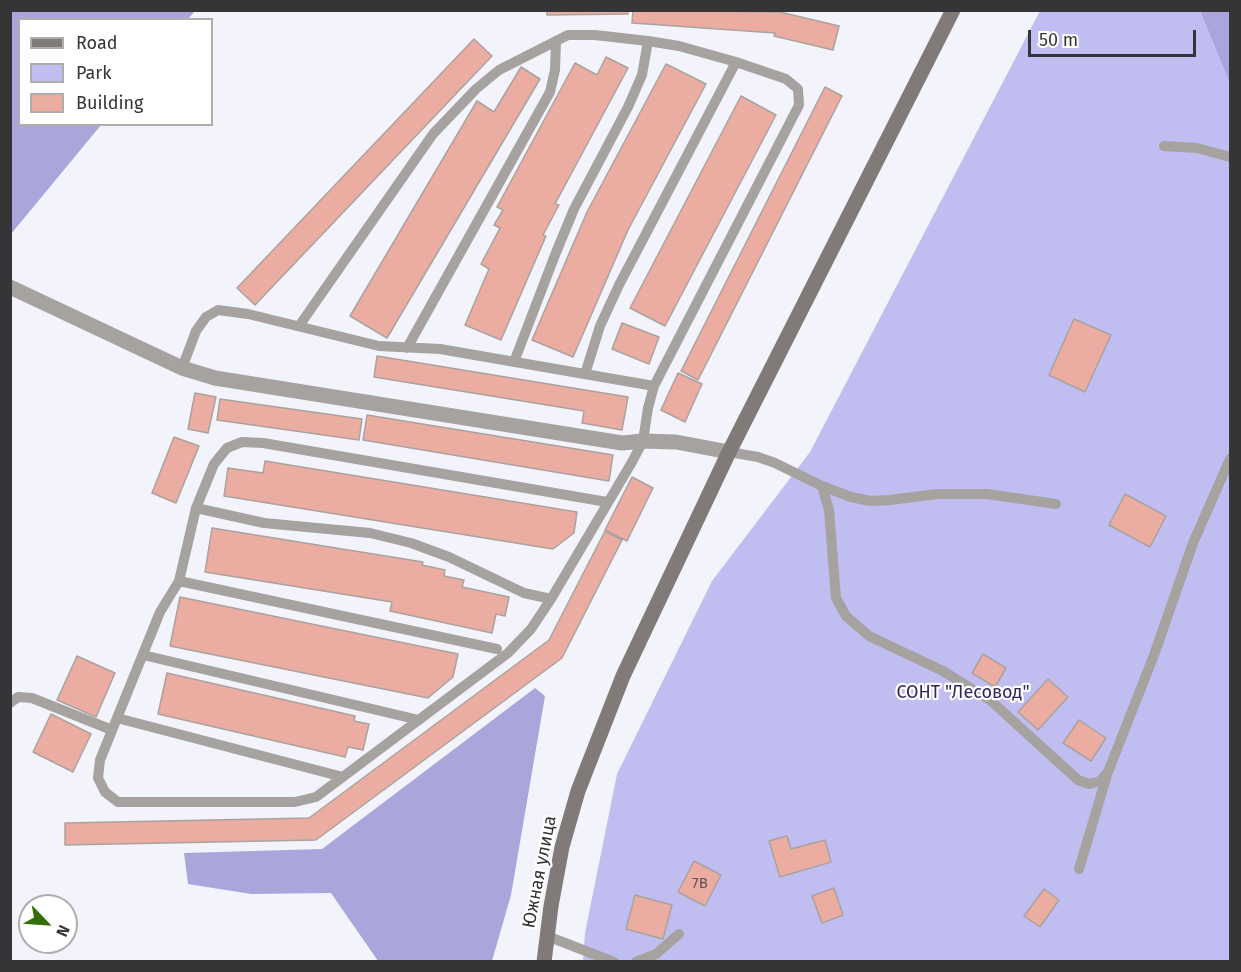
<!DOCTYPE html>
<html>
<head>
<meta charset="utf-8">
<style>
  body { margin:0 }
  #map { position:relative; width:1241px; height:972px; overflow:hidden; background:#f3f3fb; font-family:"Fira Sans",sans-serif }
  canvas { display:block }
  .frame { position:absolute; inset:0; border:12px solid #353538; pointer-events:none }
  .legend { position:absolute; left:18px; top:18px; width:195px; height:108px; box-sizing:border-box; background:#fff; border:2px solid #aeaeaf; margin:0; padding:8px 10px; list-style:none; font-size:18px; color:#353538 }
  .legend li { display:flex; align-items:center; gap:12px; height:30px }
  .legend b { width:30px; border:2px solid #aeaeaf }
  .north { position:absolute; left:18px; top:894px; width:60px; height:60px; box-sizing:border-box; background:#fff; border:2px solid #aeaeaf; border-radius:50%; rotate:115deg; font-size:16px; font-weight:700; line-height:24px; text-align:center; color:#353538 }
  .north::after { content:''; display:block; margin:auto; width:21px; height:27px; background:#326e00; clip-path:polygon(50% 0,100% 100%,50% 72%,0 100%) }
  .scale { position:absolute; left:1028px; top:30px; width:168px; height:27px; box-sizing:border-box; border:3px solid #353538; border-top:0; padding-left:8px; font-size:18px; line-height:21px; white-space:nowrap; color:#353538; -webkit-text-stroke:4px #fff; paint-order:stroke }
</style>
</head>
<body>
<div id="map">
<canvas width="1241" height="972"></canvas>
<div class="frame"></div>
<ul class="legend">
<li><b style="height:8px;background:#807b78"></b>Road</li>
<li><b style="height:16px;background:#c0bdf0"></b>Park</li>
<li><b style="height:16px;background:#ebada1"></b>Building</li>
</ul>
<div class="north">N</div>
<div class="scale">50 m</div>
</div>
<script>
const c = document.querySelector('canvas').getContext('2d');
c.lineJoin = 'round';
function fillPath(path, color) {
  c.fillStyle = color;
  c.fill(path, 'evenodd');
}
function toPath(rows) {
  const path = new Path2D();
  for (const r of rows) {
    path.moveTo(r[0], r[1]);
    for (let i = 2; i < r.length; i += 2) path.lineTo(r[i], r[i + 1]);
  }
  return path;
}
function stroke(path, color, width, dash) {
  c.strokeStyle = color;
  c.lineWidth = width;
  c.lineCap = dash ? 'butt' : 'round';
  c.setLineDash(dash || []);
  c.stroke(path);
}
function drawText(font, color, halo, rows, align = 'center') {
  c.font = font + ' "Fira Sans",sans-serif';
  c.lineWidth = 4.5;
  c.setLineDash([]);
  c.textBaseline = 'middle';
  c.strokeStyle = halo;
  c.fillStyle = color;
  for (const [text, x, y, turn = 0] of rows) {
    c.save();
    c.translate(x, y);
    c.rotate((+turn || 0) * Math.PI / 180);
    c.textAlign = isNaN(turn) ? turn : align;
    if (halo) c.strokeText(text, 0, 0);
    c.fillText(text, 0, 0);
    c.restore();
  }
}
const green = toPath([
  [1040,11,1200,11,1230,84,1230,961,583,962,585,933,617,774,712,581,810,452]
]);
const forest = toPath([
  [11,10,195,11,188,19,20,20,20,124,101,125,11,234],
  [1200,11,1230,11,1230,84],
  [535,688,545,696,511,895,492,961,378,961,331,893,251,894,188,884,184,853,322,849]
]);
const building = toPath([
  [547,10,628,10,628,14,547,15,547,10],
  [633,10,780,12,839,26,833,50,774,36,775,33,632,23,633,10],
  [474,39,492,56,255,305,237,288,474,39],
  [606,57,628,68,555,204,559,205,543,235,546,236,501,340,465,325,489,269,481,264,500,228,494,225,503,210,497,207,575,63,597,75,606,57],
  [666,64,706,84,628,230,573,357,532,340,587,212,666,64],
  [521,67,540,79,387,338,350,316,477,101,494,112,521,67],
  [825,87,842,96,698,380,681,371,825,87],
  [741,96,776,115,665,326,630,308,741,96],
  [1074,319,1111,335,1085,392,1049,375,1074,319],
  [622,323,659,337,649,364,612,349,622,323],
  [377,356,628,397,622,430,582,423,584,411,374,377,377,356],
  [678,373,702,384,685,422,661,410,678,373],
  [195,393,216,397,208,433,188,429,195,393],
  [220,399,362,419,359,440,217,420,220,399],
  [367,415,613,455,609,481,363,440,367,415],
  [174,437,199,446,176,503,152,493,174,437],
  [265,461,577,512,574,533,553,549,224,496,228,468,263,473,265,461],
  [632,477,653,488,627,541,605,530,632,477],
  [1125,494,1166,516,1150,547,1109,525,1125,494],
  [212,528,423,562,422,565,445,570,444,576,464,580,462,587,509,597,505,616,496,614,492,633,390,611,392,602,205,572,212,528],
  [605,531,622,540,562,658,316,840,65,845,65,823,309,818,549,640,605,531],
  [180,597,458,654,453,677,428,698,170,646,180,597],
  [983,654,1006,668,995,687,972,673,983,654],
  [77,656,115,673,96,717,57,700,77,656],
  [167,673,355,716,354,721,369,724,363,750,348,747,345,757,158,714,167,673],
  [1048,679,1068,697,1038,730,1018,712,1048,679],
  [51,714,91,734,73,772,33,752,51,714],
  [1079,720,1106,738,1091,761,1063,743,1079,720],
  [787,836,791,849,825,840,831,862,780,877,769,841,787,836],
  [694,861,721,875,705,906,678,892,694,861],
  [834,888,843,915,822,923,812,896,834,888],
  [1044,889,1059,900,1040,927,1024,916,1044,889],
  [635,895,672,905,663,939,626,929,635,895]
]);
const service = toPath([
  [1164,146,1197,148,1230,157],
  [299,326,433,134,476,89,499,70,568,35,595,35,648,41,679,46,736,62,786,79,798,89,799,105,654,386],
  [407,348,550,92,555,70,556,41],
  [514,362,555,255,574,209,628,107,642,75,648,41],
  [182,368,196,331,206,317,218,310,248,314,379,346,440,349,654,386,648,408,643,441,632,462,551,599,531,629,508,653,316,797,295,802,118,802,105,792,98,778,100,760,160,612,179,581,196,508,214,464,227,448,242,442,263,443,607,502],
  [585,374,600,326,619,285,736,62],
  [729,452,758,457,775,463,822,486,851,497,870,501,890,500,937,494,987,494,1056,504],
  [822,486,829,510,836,598,846,616,869,636,943,671,990,700,1078,780,1089,784,1100,781,1108,772,1154,655,1193,543,1230,459],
  [196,508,264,523,370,533,411,543,449,557,524,593,551,599],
  [179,581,497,649],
  [143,655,419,720],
  [10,703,18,697,32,698,112,730],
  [117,718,343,777],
  [1079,869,1107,775],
  [547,936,614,962],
  [636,962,656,954,679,934]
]);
const minor = toPath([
  [10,287,182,368,215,378,622,443,643,441,676,442,729,452]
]);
const secondary = toPath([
  [544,962,551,906,562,847,578,791,623,676,729,452,953,10]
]);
const numberNames = [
  ["7В",700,884]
];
const parkNames = [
  ["СОНТ \"Лесовод\"",963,693]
];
const streetNames = [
  ["Южная улица",540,872,-79]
];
fillPath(green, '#c0bdf0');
fillPath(forest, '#aaa6db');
fillPath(building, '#ebada1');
stroke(building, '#aba2a0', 1.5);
stroke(service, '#a5a2a0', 10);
stroke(minor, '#a5a2a0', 15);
stroke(secondary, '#807b78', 15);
drawText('15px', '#625352', null, numberNames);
drawText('18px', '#312563', '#fff', parkNames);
drawText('18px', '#353538', '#fff', streetNames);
</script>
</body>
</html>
